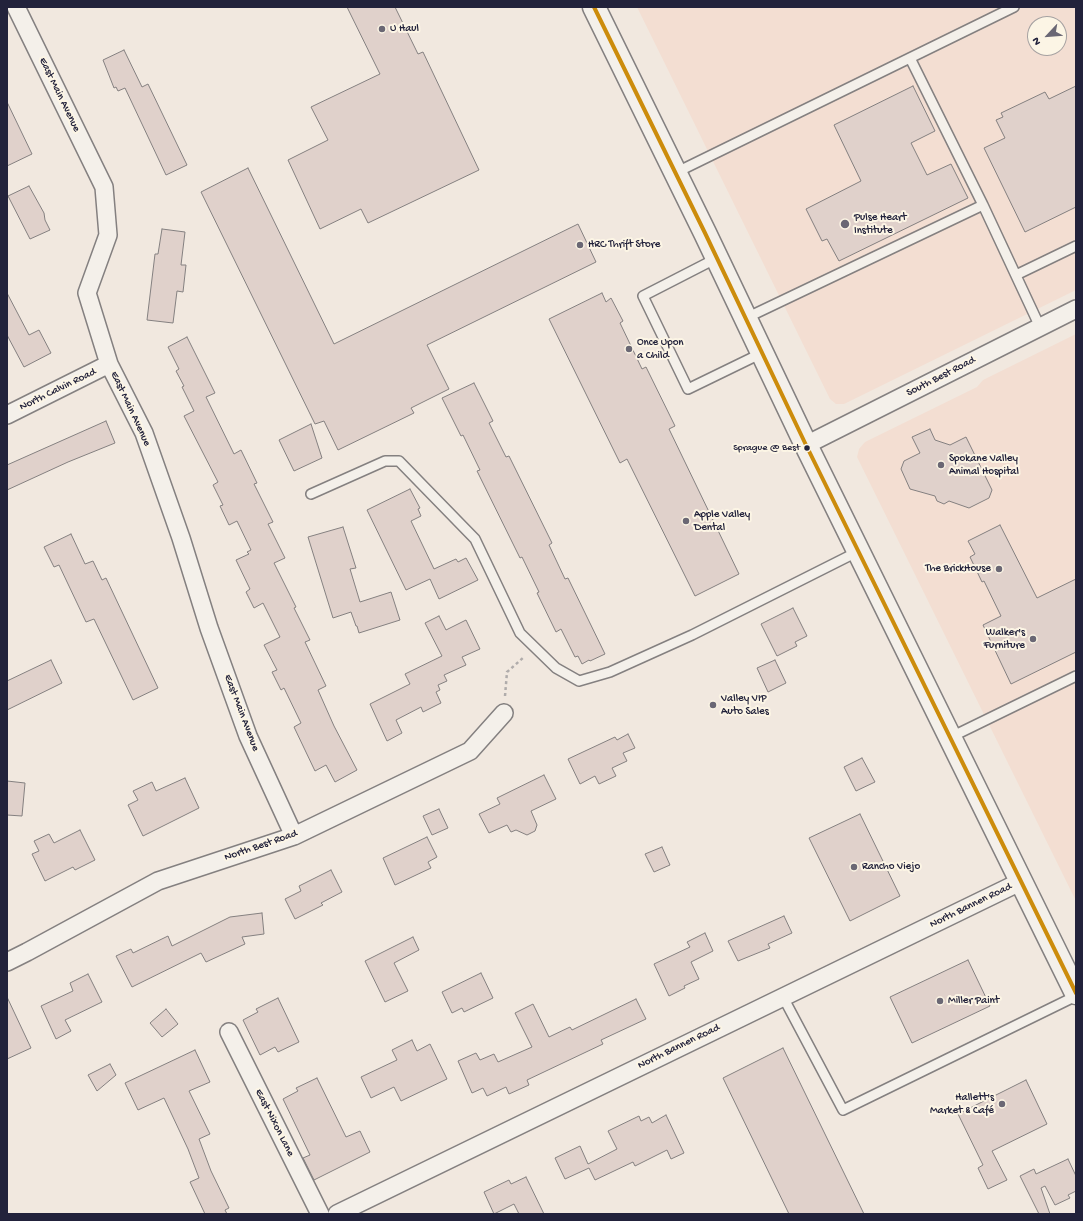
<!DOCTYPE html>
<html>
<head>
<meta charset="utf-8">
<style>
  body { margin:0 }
  #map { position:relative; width:1083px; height:1221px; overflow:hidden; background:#f1e8df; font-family:"Gochi Hand",sans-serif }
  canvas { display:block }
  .frame { position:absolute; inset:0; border:8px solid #22223b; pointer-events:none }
  .north { position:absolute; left:1027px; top:16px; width:40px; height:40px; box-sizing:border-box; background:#fcf5e5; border:1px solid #a5a1a1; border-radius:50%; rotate:244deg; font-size:11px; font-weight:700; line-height:16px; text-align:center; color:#22223b }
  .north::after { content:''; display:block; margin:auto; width:14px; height:18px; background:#6a6774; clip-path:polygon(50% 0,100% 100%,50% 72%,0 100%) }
</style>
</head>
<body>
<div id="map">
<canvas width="1083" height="1221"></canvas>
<div class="frame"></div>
<div class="north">N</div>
</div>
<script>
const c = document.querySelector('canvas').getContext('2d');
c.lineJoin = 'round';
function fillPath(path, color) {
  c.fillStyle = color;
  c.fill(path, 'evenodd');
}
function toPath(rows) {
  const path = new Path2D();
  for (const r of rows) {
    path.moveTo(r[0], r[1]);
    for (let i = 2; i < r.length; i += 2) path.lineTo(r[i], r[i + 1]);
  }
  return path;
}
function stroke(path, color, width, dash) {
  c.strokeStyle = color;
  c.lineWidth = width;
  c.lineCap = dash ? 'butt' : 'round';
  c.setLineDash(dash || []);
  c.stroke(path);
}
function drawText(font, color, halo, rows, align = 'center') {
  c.font = font + ' "Gochi Hand",sans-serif';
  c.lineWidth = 4;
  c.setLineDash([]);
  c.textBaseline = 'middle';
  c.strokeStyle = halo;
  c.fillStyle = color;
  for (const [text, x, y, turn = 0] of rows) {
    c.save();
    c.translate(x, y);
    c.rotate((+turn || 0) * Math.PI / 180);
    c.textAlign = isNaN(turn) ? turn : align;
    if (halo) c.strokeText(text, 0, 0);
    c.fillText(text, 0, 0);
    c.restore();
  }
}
const built = toPath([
  [637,7,1076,7,1076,290,844,404,836,404,830,399],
  [1035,24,1059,24,1059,48,1035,48],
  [1076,334,1076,901,857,457,859,449,865,442,977,387,983,380]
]);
const building = toPath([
  [347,7,395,7,418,54,423,52,479,170,368,223,361,209,320,229,288,160,328,140,311,107,380,74,347,7],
  [124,50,142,87,148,84,187,165,166,175,125,88,118,91,116,87,114,88,103,60,124,50],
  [913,86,935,131,911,143,927,175,951,164,968,198,839,261,827,239,822,241,806,209,861,181,834,125,913,86],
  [1076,86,1076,207,1025,232,984,148,1005,138,996,120,1003,117,1001,113,1045,92,1049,99,1076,86],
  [7,102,32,154,7,166,7,102],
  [248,168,334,344,578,224,596,262,427,345,449,389,411,408,414,413,338,450,324,421,315,424,201,192,248,168],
  [29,186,44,213,45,220,50,230,30,239,8,196,29,186],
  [162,229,185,232,181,265,186,265,183,292,177,291,173,323,147,320,155,254,158,254,162,229],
  [7,293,29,335,39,330,51,353,24,367,7,335,7,293],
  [602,293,606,302,611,298,623,321,620,323,642,369,646,367,675,426,669,429,739,574,695,596,627,459,620,463,549,319,602,293],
  [187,337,215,393,206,397,234,454,241,450,257,483,254,484,273,522,268,524,285,558,274,563,296,607,294,608,310,640,305,642,326,686,318,690,334,726,357,770,335,782,326,765,315,771,294,727,301,723,284,688,281,690,272,672,277,670,264,645,280,637,263,603,254,608,246,592,250,589,236,560,249,554,247,552,251,550,237,521,229,525,220,506,223,505,213,485,218,482,184,416,194,411,182,387,184,386,176,371,179,369,168,347,187,337],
  [474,383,493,421,489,423,506,457,509,456,552,543,549,545,565,579,568,578,605,654,590,661,589,660,582,664,578,656,575,657,561,629,556,632,537,593,539,592,522,557,520,558,477,471,480,470,463,435,461,436,442,398,474,383],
  [106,421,115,443,68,462,7,490,7,465,106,421],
  [311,424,322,458,294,471,279,440,311,424],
  [930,429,935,440,950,445,966,437,992,490,989,498,969,508,949,501,944,504,937,501,935,496,910,489,901,469,904,461,920,453,912,437,930,429],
  [410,489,420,508,418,509,421,516,411,521,434,569,456,559,458,562,466,558,478,580,439,599,430,579,406,590,367,510,410,489],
  [1000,525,1037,598,1076,579,1076,652,1011,684,983,625,1001,616,984,581,982,582,970,557,975,554,968,541,1000,525],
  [343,527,356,568,350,569,360,602,391,592,400,620,359,633,357,626,356,626,351,612,333,618,308,537,343,527],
  [71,534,85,564,93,561,102,580,106,578,158,688,133,700,94,619,86,622,59,565,54,567,44,547,71,534],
  [793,608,807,636,795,642,797,646,777,656,761,624,793,608],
  [439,616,446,630,466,620,480,649,462,657,466,665,444,675,447,681,438,685,440,690,436,692,441,703,423,712,421,707,396,720,402,733,387,741,370,704,410,684,405,674,442,656,425,623,439,616],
  [51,660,62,683,7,710,7,681,51,660],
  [775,660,786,683,768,692,757,668,775,660],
  [628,734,635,748,623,753,627,761,612,768,616,776,599,784,595,776,580,784,568,759,615,737,617,740,628,734],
  [862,758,875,782,856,791,844,767,862,758],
  [544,775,556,799,531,811,537,825,535,831,527,835,516,830,511,832,507,825,489,833,479,814,500,804,497,798,544,775],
  [185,778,199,808,143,836,128,805,138,800,133,791,152,782,156,791,185,778],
  [7,781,25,783,22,816,7,815,7,781],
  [439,809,448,828,432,835,423,816,439,809],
  [860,814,900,896,850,921,809,838,860,814],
  [80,830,95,860,75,870,73,867,45,881,32,854,39,851,34,841,49,834,54,843,80,830],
  [427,837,437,857,428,862,431,868,395,885,383,858,427,837],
  [662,847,670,865,654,872,645,854,662,847],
  [331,870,342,892,321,903,323,905,295,919,285,899,301,891,299,886,331,870],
  [262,913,264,934,242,937,245,944,206,962,201,953,132,987,116,956,131,949,133,953,168,936,172,946,230,917,262,913],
  [784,916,792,933,768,944,770,948,738,961,728,941,784,916],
  [705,933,713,951,691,962,699,979,684,986,685,988,669,996,654,964,690,947,687,942,705,933],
  [413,937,419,950,394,963,408,991,385,1002,365,961,413,937],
  [968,960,990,1006,912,1043,890,997,968,960],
  [481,973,493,998,464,1012,462,1008,452,1013,442,992,481,973],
  [88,974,102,1002,65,1020,71,1031,56,1039,41,1006,73,991,70,983,88,974],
  [7,997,31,1048,7,1059,7,997],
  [278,998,299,1042,278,1052,275,1047,260,1055,243,1020,258,1012,256,1009,278,998],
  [636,999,646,1019,601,1040,603,1044,527,1080,529,1085,509,1094,506,1087,487,1096,483,1088,472,1093,458,1061,476,1053,480,1060,494,1054,498,1062,532,1047,515,1013,533,1004,549,1037,570,1027,572,1030,636,999],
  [166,1009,178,1024,162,1037,150,1023,166,1009],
  [412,1040,417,1051,430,1044,447,1079,401,1101,394,1087,371,1098,361,1077,397,1060,392,1050,412,1040],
  [783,1048,864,1214,789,1214,723,1078,783,1048],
  [195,1050,210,1082,189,1091,210,1134,199,1139,211,1171,229,1208,225,1210,227,1214,205,1214,190,1182,199,1178,188,1149,164,1098,138,1110,125,1083,195,1050],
  [110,1064,116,1075,97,1091,88,1075,110,1064],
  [317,1078,346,1137,360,1131,370,1152,314,1180,303,1158,310,1155,283,1099,298,1091,296,1088,317,1078],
  [1026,1080,1047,1124,992,1151,1007,1180,988,1189,978,1168,983,1165,958,1114,1026,1080],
  [666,1115,684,1153,671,1159,667,1150,635,1166,633,1162,595,1180,589,1168,565,1179,555,1158,580,1146,588,1164,617,1149,608,1131,639,1116,641,1121,649,1117,652,1123,666,1115],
  [1068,1159,1076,1176,1076,1191,1068,1195,1070,1198,1055,1205,1045,1186,1041,1188,1050,1214,1039,1214,1020,1176,1034,1169,1036,1174,1068,1159],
  [526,1177,544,1214,519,1214,514,1204,494,1214,484,1192,509,1180,511,1184,526,1177]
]);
const path = toPath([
  [505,696,507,672,524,657]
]);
const lane = toPath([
  [910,58,983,205],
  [675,173,1014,7],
  [717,258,643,296,688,389,762,353],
  [1016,275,1076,246],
  [746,318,983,205,1040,327],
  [311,494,385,461,399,461,475,539,520,633,556,668,579,681,610,672,692,635,859,551],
  [951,737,1076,676],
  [783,997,843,1110,1076,996]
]);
const street = toPath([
  [16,7,104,187,108,235,87,293,109,364,144,433,181,538,209,628,248,736,294,836],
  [7,415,109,364],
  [806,445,1076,309],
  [7,962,27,952,158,881,294,836,470,751,504,713],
  [229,1032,320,1214],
  [337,1214,1022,881]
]);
const primary = toPath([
  [594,7,705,233,806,445,1076,993]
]);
const bus1 = toPath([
  [594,7,705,233,806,445,1076,993]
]);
const markers = [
  [382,29,4,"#6a6774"],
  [845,224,5,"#6a6774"],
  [580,245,4,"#6a6774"],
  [629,349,4,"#6a6774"],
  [807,448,3.5,"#22223b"],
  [941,465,4,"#6a6774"],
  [686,521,4,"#6a6774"],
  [999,569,4,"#6a6774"],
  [1033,639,4,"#6a6774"],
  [713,705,4,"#6a6774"],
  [854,867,4,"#6a6774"],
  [940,1001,4,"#6a6774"],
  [1002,1104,4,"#6a6774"]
];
const busNames = [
  ["Sprague @ Best",800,448]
];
const poiNames = [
  ["U Haul",390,29],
  ["Pulse Heart",854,218],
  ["Institute",854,231],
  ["HRC Thrift Store",588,245],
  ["Once Upon",637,343],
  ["a Child",637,356],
  ["Spokane Valley",949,459],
  ["Animal Hospital",949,472],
  ["Apple Valley",694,515],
  ["Dental",694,528],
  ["The BrickHouse",991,569,"right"],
  ["Walker's",1025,633,"right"],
  ["Furniture",1025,646,"right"],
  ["Valley VIP",721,699],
  ["Auto Sales",721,712],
  ["Rancho Viejo",862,867],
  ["Miller Paint",948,1001],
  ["Hallett's",994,1098,"right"],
  ["Market & Café",994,1111,"right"]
];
const streetNames = [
  ["East Main Avenue",59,95,64],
  ["South Best Road",941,377,-27],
  ["North Calvin Road",58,390,-26],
  ["East Main Avenue",130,409,65],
  ["East Main Avenue",241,713,69],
  ["North Best Road",261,846,-19],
  ["North Bannen Road",971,906,-26],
  ["North Bannen Road",679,1047,-26],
  ["East Nixon Lane",274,1123,63]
];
fillPath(built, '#f3ded2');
fillPath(building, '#e0d1cb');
stroke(building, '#848080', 1);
stroke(lane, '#848080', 12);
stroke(street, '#848080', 20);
stroke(primary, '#848080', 25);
stroke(path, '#b0acab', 2.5, [3, 3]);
stroke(lane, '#f4f0ea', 9);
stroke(street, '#f4f0ea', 17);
stroke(primary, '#f4f0ea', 22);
stroke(bus1, '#cc8c0c', 4);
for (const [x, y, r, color] of markers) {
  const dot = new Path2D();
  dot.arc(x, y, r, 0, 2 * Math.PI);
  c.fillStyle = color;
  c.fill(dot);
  stroke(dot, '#fcf5e5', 1.5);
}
drawText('10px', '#22223b', '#fcf5e5', busNames, 'right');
drawText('11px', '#22223b', '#fcf5e5', poiNames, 'left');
drawText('11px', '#22223b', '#fcf5e5', streetNames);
</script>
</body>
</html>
